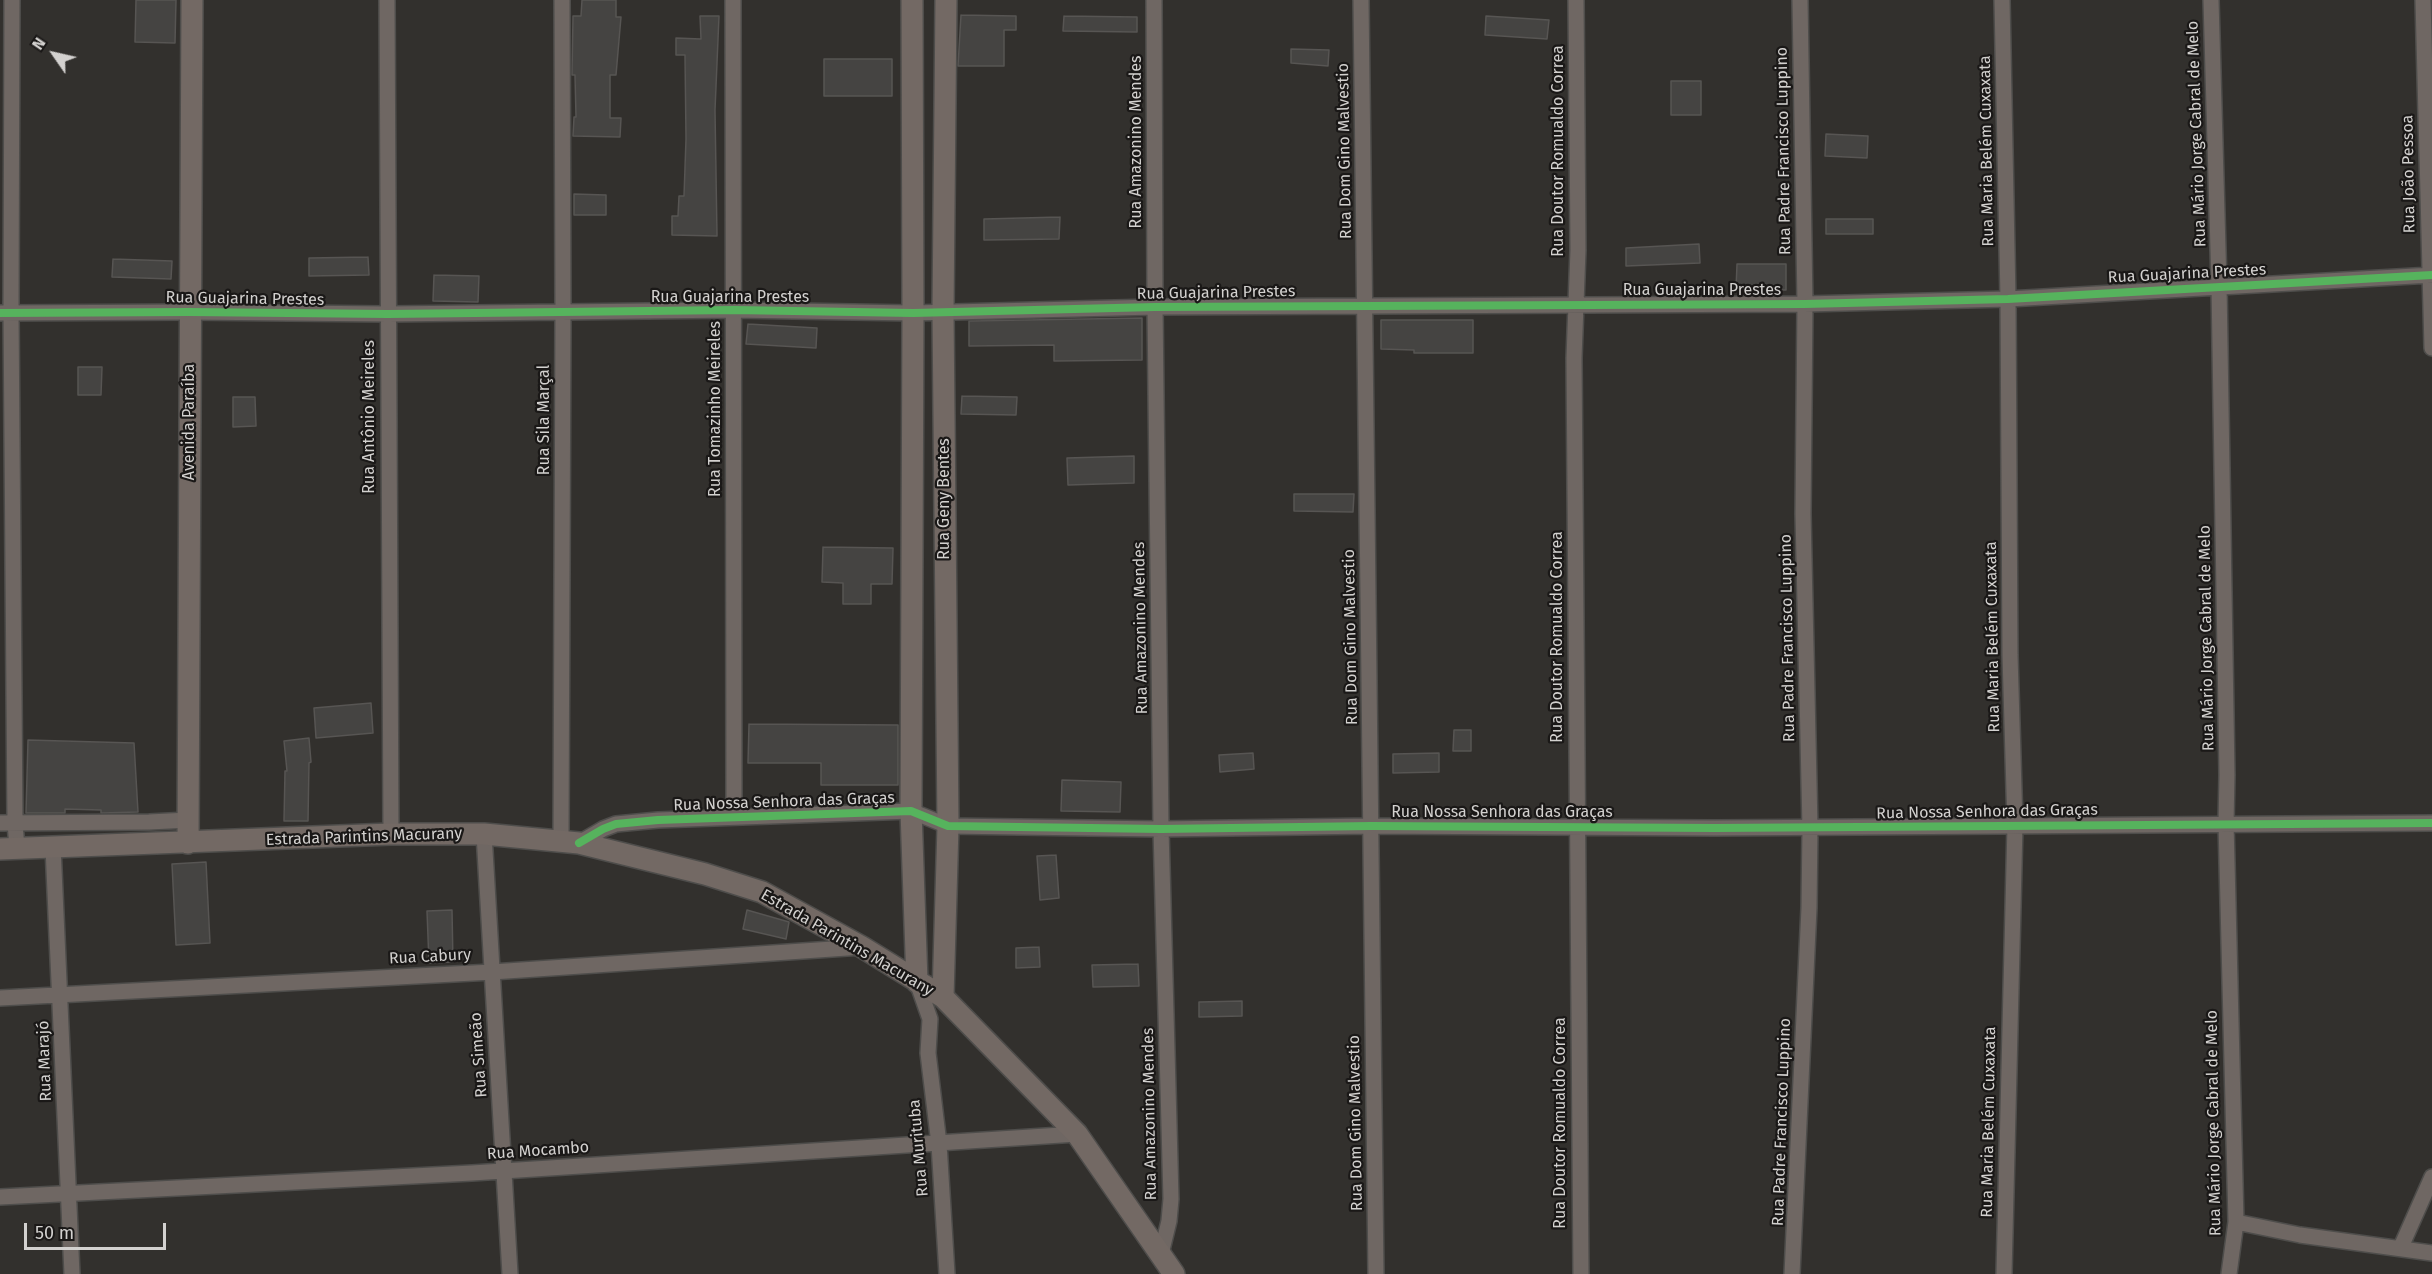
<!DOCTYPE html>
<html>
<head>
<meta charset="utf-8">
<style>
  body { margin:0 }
  #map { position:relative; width:2432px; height:1274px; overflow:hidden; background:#32302d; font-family:"Fira Sans",sans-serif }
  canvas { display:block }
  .north { position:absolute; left:24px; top:24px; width:60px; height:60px; -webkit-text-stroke:4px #1a1817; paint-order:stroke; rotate:304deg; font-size:16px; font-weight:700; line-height:24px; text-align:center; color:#d3d1cf }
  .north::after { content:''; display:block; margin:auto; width:21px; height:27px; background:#d3d1cf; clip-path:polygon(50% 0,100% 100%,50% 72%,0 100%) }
  .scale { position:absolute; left:24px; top:1223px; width:142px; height:27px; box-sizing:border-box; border:3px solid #d3d1cf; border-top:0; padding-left:8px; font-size:18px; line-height:21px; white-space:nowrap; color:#d3d1cf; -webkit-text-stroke:4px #1a1817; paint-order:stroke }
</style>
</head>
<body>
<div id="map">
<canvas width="2432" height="1274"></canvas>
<div class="north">N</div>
<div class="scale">50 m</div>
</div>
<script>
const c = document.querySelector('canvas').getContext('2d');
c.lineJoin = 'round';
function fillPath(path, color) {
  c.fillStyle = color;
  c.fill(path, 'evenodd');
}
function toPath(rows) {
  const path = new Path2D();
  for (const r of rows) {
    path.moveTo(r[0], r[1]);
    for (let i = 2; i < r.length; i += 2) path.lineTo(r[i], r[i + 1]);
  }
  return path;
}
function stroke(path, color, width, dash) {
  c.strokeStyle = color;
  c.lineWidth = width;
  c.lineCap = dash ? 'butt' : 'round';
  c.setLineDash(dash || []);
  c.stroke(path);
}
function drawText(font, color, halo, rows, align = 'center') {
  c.font = font + ' "Fira Sans",sans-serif';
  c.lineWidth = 4.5;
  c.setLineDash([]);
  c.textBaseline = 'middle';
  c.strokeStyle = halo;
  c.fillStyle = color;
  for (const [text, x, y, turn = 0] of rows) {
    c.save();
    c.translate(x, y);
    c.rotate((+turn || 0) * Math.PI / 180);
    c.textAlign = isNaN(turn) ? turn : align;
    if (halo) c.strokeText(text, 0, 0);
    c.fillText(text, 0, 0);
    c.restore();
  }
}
const building = toPath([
  [136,0,176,0,175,43,135,42,136,0],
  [582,0,616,0,616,17,621,17,616,75,610,75,610,118,621,118,620,137,573,136,574,117,576,117,575,75,572,75,573,16,581,16,582,0],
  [961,15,1016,16,1016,30,1004,30,1004,66,958,66,961,15],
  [700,16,719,16,715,110,717,236,672,235,672,216,678,216,679,196,684,196,686,139,685,55,676,55,676,38,701,39,700,16],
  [1064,16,1137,17,1137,32,1063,31,1064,16],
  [1486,16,1549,20,1547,39,1485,35,1486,16],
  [1291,49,1329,50,1328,66,1291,63,1291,49],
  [824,59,892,59,892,96,824,96,824,59],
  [1671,81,1701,81,1701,115,1671,115,1671,81],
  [1826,134,1868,136,1867,158,1825,156,1826,134],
  [574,194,606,195,606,215,574,215,574,194],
  [1060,217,1059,239,984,240,984,219,1060,217],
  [1826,219,1873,219,1873,234,1826,234,1826,219],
  [1699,244,1700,263,1626,266,1626,248,1699,244],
  [368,257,369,275,309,276,309,258,368,257],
  [113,259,172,261,171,279,112,277,113,259],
  [1737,264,1786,264,1786,290,1736,289,1737,264],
  [434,275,479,276,478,302,433,301,434,275],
  [1142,318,1142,360,1054,361,1054,345,969,346,969,321,1142,318],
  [1381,320,1473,320,1473,353,1414,353,1414,350,1381,349,1381,320],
  [748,324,817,328,816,348,746,344,748,324],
  [78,367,102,367,101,395,78,395,78,367],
  [962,396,1017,397,1016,415,961,414,962,396],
  [233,397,255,397,256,426,233,427,233,397],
  [1134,456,1134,483,1068,485,1067,458,1134,456],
  [1294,494,1354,494,1353,512,1294,511,1294,494],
  [823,547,893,548,892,584,871,584,871,604,843,604,843,583,822,582,823,547],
  [371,703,373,733,316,738,314,708,371,703],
  [749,724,898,725,898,785,821,785,821,763,748,763,749,724],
  [1454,730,1471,730,1471,751,1453,751,1454,730],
  [309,738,311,762,309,763,308,821,284,821,285,771,287,771,284,741,309,738],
  [28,740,134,743,138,812,101,813,101,810,65,809,65,813,26,813,28,740],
  [1253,753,1254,769,1220,772,1219,755,1253,753],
  [1439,753,1439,772,1393,773,1393,754,1439,753],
  [1062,780,1121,782,1120,812,1061,811,1062,780],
  [1056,855,1059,898,1040,900,1037,856,1056,855],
  [206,862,210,943,176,945,172,864,206,862],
  [452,910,453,962,429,963,427,911,452,910],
  [747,910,789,922,786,939,743,929,747,910],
  [1039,947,1040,967,1016,968,1016,948,1039,947],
  [1138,964,1139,986,1093,987,1092,965,1138,964],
  [1242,1001,1242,1016,1199,1017,1199,1002,1242,1001]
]);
const street = toPath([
  [12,0,11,312,15,823,17,848],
  [387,0,391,834],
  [733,0,734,817],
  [1154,0,1155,307,1161,829,1171,1199,1169,1221,1161,1254],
  [1361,0,1376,1274],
  [1576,0,1578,250,1574,358,1581,1274],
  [2002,0,2008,299,2010,655,2015,825,2004,1274],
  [2211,0,2219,285,2227,775,2226,823,2236,1222,2229,1274],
  [2423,0,2432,348],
  [0,313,189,312,388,314,734,310,913,313,1155,307,1805,304,2008,299,2432,275],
  [0,823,149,822,189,820],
  [484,834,510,1274],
  [561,839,563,311,562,0],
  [579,843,603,829,616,824,658,820,911,811,948,826,1161,829,1371,826,1715,828,2432,823],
  [53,847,72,1274],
  [917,982,930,1019,928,1053,939,1144,947,1274],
  [0,998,492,972,862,947],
  [0,1197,472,1173,1077,1134],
  [2236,1222,2300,1235,2432,1253],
  [2401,1247,2432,1177],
  [1792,1274,1809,908,1810,828,1803,514,1805,304,1800,0]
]);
const secondary = toPath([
  [912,0,913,313,911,811,917,982],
  [188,843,192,0],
  [0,849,391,834,484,834,579,843,705,874,762,892,862,947,943,997,1077,1134,1174,1274],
  [943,997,948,826,943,312,946,0]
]);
const cycleway = toPath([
  [0,313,189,312,388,314,734,310,913,313,1155,307,1805,304,2008,299,2432,275],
  [579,843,603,829,616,824,658,820,911,811,948,826,1161,829,1371,826,1715,828,2432,823]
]);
const streetNames = [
  ["Rua Mário Jorge Cabral de Melo",2197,134,-92],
  ["Rua Amazonino Mendes",1137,142,-90],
  ["Rua Dom Gino Malvestio",1345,151,-91],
  ["Rua Doutor Romualdo Correa",1559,151,-90],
  ["Rua Padre Francisco Luppino",1784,151,-91],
  ["Rua Maria Belém Cuxaxata",1987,151,-91],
  ["Rua João Pessoa",2409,174,-91],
  ["Rua Guajarina Prestes",2187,274,-3],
  ["Rua Guajarina Prestes",1702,291],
  ["Rua Guajarina Prestes",1216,293,-1],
  ["Rua Guajarina Prestes",730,298],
  ["Rua Guajarina Prestes",245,299,1],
  ["Rua Tomazinho Meireles",716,409,-90],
  ["Rua Antônio Meireles",370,417,-90],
  ["Rua Sila Marçal",545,420,-90],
  ["Avenida Paraíba",190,422,-90],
  ["Rua Geny Bentes",945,499,-90],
  ["Rua Amazonino Mendes",1141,628,-91],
  ["Rua Dom Gino Malvestio",1351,637,-91],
  ["Rua Doutor Romualdo Correa",1558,637,-90],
  ["Rua Maria Belém Cuxaxata",1993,637,-91],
  ["Rua Padre Francisco Luppino",1788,638,-91],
  ["Rua Mário Jorge Cabral de Melo",2207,638,-91],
  ["Rua Nossa Senhora das Graças",784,802,-2],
  ["Rua Nossa Senhora das Graças",1987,812,-1],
  ["Rua Nossa Senhora das Graças",1502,813],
  ["Estrada Parintins Macurany",364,837,-2],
  ["Estrada Parintins Macurany",847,943,30],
  ["Rua Cabury",430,957,-3],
  ["Rua Simeão",479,1055,-94],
  ["Rua Marajó",45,1061,-92],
  ["Rua Amazonino Mendes",1150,1114,-91],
  ["Rua Padre Francisco Luppino",1782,1122,-88],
  ["Rua Maria Belém Cuxaxata",1989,1122,-89],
  ["Rua Dom Gino Malvestio",1356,1123,-91],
  ["Rua Doutor Romualdo Correa",1561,1123,-90],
  ["Rua Mário Jorge Cabral de Melo",2214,1123,-91],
  ["Rua Murituba",919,1148,-95],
  ["Rua Mocambo",538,1151,-4]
];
fillPath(building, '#454442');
stroke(building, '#575553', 1.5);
stroke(street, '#4e4d4b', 18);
stroke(secondary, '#4e4d4b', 24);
stroke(street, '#6f6763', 15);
stroke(secondary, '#736964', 21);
stroke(cycleway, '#56b35d', 8);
drawText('16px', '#d3d1cf', '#1a1817', streetNames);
</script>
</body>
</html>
